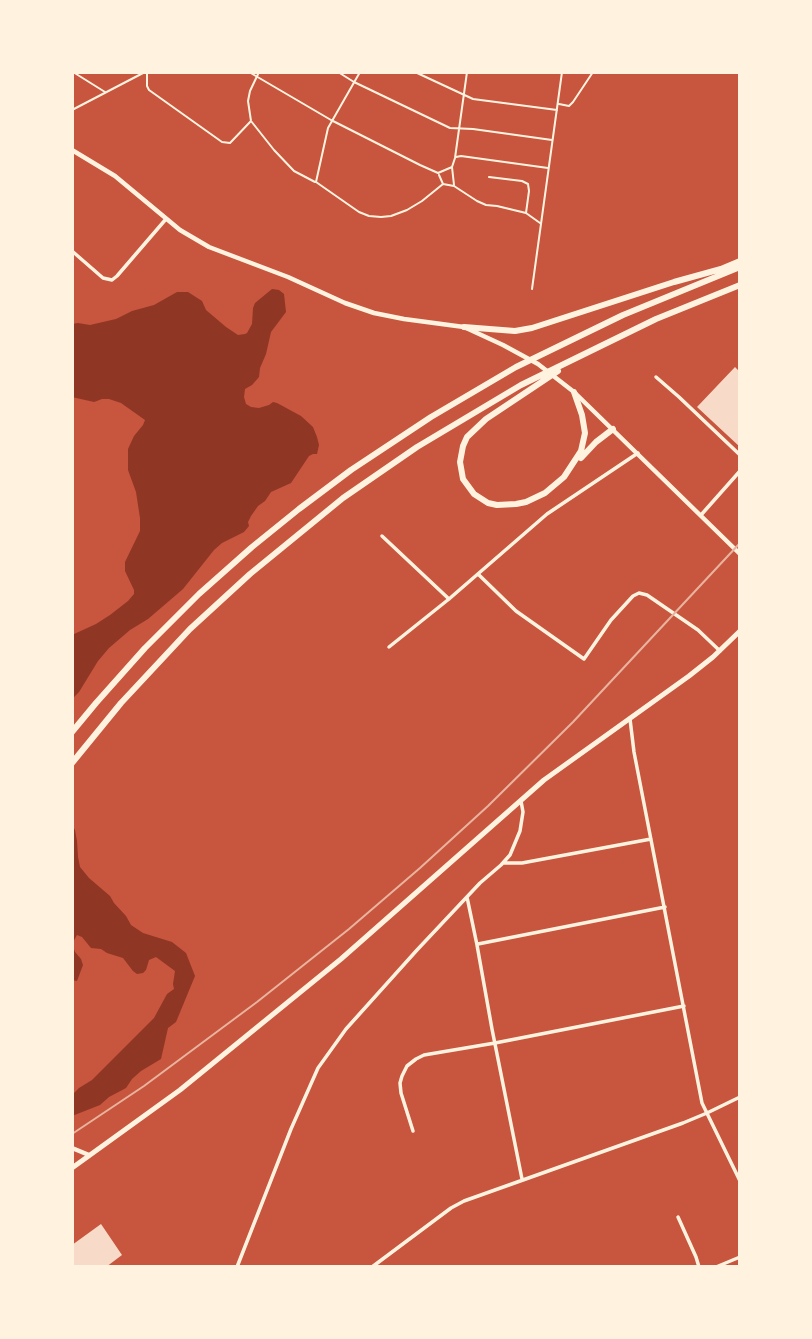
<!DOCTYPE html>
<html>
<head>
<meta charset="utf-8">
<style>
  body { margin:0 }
  #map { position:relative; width:812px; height:1339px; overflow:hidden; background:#c8553d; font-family:Spectral,serif }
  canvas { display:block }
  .frame { position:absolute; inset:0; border:74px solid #fff3e0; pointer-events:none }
</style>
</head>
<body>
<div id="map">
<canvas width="812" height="1339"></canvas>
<div class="frame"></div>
</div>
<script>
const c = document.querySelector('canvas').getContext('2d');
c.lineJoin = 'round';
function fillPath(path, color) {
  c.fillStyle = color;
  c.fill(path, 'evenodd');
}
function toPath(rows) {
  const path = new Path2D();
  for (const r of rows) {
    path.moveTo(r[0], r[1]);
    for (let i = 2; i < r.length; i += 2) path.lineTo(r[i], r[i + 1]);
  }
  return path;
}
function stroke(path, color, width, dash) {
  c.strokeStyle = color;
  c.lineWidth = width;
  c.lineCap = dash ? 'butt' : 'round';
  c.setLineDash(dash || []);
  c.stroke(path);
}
const water = toPath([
  [272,289,279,290,284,294,286,312,271,332,266,354,260,368,259,377,252,385,245,389,244,397,246,404,251,407,259,408,269,405,273,402,277,403,301,416,313,427,317,437,319,445,317,454,313,454,309,456,291,483,271,492,265,501,258,506,251,516,248,522,249,526,244,532,222,543,214,550,183,589,148,619,130,630,109,648,98,661,79,692,72,699,72,635,96,624,110,615,128,601,134,594,134,590,125,571,125,562,140,531,140,518,136,492,128,470,128,449,134,436,143,425,145,420,121,403,109,399,102,399,94,402,72,397,72,324,78,323,90,325,116,319,132,311,154,305,177,292,188,292,202,301,206,310,226,327,238,335,245,334,247,333,252,324,253,308,255,303],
  [72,825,75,830,77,841,78,857,80,867,89,878,110,896,114,903,126,916,131,925,143,933,172,942,186,953,195,976,176,1022,168,1028,161,1059,141,1071,132,1079,126,1088,109,1097,100,1105,72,1116,72,1095,79,1088,92,1080,154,1018,167,994,174,989,173,984,175,971,156,957,149,960,146,970,143,973,137,974,133,971,123,958,107,953,101,949,91,948,82,937,77,935,72,944,75,952,81,959,83,965,77,981,72,980]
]);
const building = toPath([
  [735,367,740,372,740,447,697,407],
  [101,1224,122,1255,106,1267,72,1267,72,1245]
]);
const service = toPath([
  [73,72,105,92],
  [147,72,147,86,149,90,222,142,230,143,251,121],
  [249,72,331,120,420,165,438,173,452,167],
  [259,72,250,91,248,101,251,121,274,150,294,171,315,182],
  [338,72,354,82,450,128,473,129,552,140],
  [360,72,328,128,316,182,359,212,369,216,381,217,391,216,407,210,422,201,443,184],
  [415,72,473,99,557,110],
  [559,104,569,106,573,102,593,72],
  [72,110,145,72],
  [456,157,461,156,548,168],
  [439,175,443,184,454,186,477,201,486,205,497,206,526,213,540,223],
  [489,177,522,181,528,184,529,191,526,213],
  [454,185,452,167,455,158,467,72],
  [532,289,562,72]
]);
const minor = toPath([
  [72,251,103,278,112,280,117,276,166,219],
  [656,377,679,397,740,455],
  [701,515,740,471],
  [382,536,449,599],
  [478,574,516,611,584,659,611,620,633,596,639,593,647,595,698,630,720,651],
  [389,647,449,599,547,514,638,453],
  [630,719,634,752,702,1103,740,1181],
  [503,863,522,863,651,839],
  [467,897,477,945,492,1029,522,1179],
  [478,944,665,907],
  [413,1131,401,1093,400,1083,402,1076,407,1066,416,1059,424,1055,495,1043,684,1006],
  [678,1217,696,1257,699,1267],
  [237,1267,291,1129,318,1068,346,1029,417,950,480,883,501,865,510,855,520,831,523,812,521,801],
  [372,1267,451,1208,464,1201,683,1123,707,1113,740,1097],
  [716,1267,740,1257]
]);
const tertiary = toPath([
  [72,1148,89,1155]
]);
const secondary = toPath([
  [72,150,115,176,180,230,209,247,288,277,345,303,374,313,404,319,464,327,503,345,538,364,574,392,740,554]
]);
const primary = toPath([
  [72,1168,180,1090,341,959,544,780,689,676,713,657,740,631]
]);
const motorway = toPath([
  [464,327,515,331,532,328,674,282,721,269,740,261],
  [558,371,486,419,467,437,463,446,460,462,463,479,474,494,488,503,497,505,516,504,526,502,545,493,564,477,581,451,585,433,582,415,574,392],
  [581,458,596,442,613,429],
  [72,732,96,703,145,648,199,594,252,547,299,509,351,470,431,417,516,367,623,315,740,267],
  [72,763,121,703,190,629,250,574,343,498,417,447,521,385,656,319,740,285]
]);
const rail = toPath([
  [72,1134,144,1086,257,1002,349,929,420,868,488,806,573,722,740,543]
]);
fillPath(water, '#8f3625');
fillPath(building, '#f7dbc8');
stroke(service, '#fff3e0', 2);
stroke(minor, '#fff3e0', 3.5);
stroke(tertiary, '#fff3e0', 4.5);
stroke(secondary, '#fff3e0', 4.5);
stroke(primary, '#fff3e0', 5);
stroke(motorway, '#fff3e0', 6);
stroke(rail, '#e9b49f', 2);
</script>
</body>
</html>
